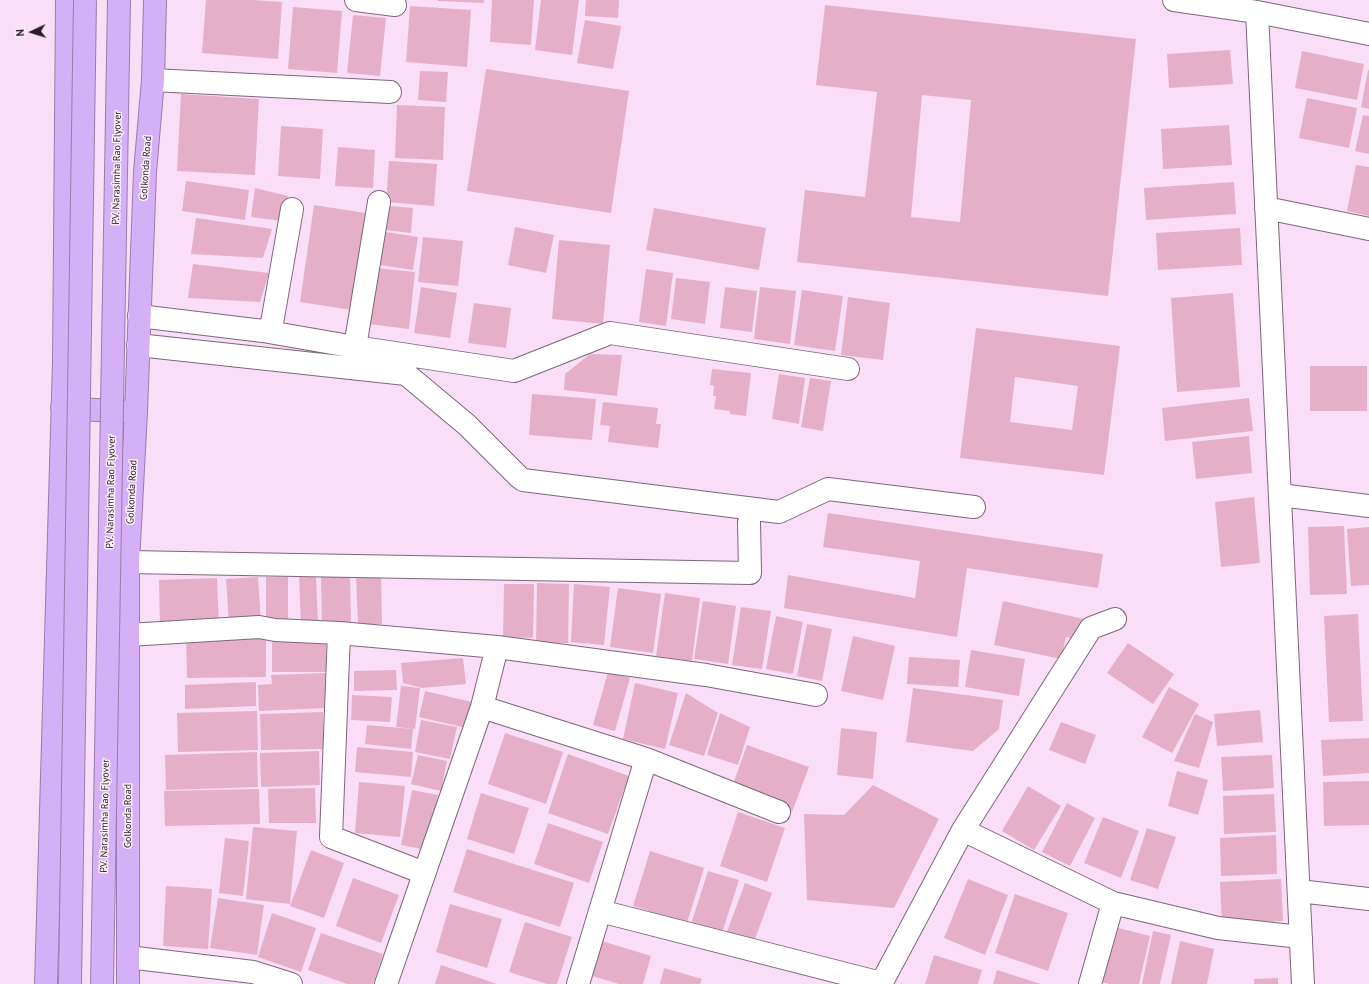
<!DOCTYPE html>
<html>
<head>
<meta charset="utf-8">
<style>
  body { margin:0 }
  #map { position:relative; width:1369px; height:984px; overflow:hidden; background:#fadef7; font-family:"PT Sans",sans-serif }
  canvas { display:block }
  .north { position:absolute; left:12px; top:12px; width:40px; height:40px; -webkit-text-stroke:3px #fdf1fb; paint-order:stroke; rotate:266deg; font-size:11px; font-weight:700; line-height:16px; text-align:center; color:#271d26 }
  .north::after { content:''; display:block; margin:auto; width:14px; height:18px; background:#271d26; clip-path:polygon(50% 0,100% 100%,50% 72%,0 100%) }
</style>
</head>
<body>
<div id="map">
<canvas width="1369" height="984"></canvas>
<div class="north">N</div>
</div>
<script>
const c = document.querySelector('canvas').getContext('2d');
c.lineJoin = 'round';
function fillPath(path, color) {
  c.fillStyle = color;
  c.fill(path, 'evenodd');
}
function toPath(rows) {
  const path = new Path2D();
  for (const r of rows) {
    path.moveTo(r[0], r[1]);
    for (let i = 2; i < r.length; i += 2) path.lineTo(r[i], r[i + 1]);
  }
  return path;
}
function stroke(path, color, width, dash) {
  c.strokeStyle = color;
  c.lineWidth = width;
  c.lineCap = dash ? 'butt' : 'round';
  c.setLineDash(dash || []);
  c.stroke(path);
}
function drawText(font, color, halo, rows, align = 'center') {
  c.font = font + ' "PT Sans",sans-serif';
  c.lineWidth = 3;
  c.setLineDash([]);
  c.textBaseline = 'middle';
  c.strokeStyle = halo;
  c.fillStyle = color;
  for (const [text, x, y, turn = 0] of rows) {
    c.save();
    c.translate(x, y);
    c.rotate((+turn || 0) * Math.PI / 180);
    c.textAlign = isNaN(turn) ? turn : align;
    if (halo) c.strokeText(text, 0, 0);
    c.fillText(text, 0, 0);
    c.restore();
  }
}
const building = toPath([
  [206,0,252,0,282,2,278,59,202,53],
  [438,0,484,0,484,3,438,1],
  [492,0,534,0,531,45,490,42],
  [541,0,579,0,572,55,535,50],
  [586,0,619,0,618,18,585,16],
  [825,5,1136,39,1108,296,797,262,805,190,865,197,877,92,816,85],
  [922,95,971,100,960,222,911,217],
  [410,6,471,10,467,67,406,62],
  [293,7,342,11,337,73,288,69],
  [353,15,386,18,380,76,347,73],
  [585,20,621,26,613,69,577,63],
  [1230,50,1233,84,1169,88,1167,54],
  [1302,51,1364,64,1357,100,1295,88],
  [486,69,629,91,611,213,467,191],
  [1368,70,1369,70,1369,109,1361,107],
  [420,71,448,72,446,102,418,100],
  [181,94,259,99,255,175,177,171],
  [1307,98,1357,108,1349,148,1299,138],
  [397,105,445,107,443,160,395,158],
  [1363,115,1369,116,1369,154,1355,151],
  [1229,125,1232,165,1163,169,1161,129],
  [281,126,323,129,320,179,278,176],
  [338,147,375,150,373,188,335,186],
  [389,161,437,164,434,206,386,202],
  [1356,165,1369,167,1369,216,1347,211],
  [186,181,249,190,245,220,182,211],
  [1234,182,1236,214,1146,220,1144,188],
  [255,188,288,196,281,221,251,217],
  [314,205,372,214,358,311,300,302],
  [380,205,413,208,411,233,377,229],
  [654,208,766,228,759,270,646,250],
  [196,218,272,229,263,258,191,254],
  [515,227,554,235,546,273,508,265],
  [1240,228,1242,265,1158,270,1156,233],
  [379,231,418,237,413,270,374,264],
  [423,237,463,241,458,286,418,282],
  [559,240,610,245,603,324,552,319],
  [193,264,269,273,260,302,188,298],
  [375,268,415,272,409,329,369,324],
  [646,269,673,273,666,326,639,322],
  [676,278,710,282,705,324,671,319],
  [421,287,457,293,450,338,414,333],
  [725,287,757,291,752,332,720,328],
  [760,287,796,291,790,344,754,339],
  [802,290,843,296,835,351,794,345],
  [1233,293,1240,387,1177,392,1171,298],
  [848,297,890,303,883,360,841,355],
  [474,303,511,308,506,348,468,343],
  [976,328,1120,346,1104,475,960,458],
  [1015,377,1078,386,1072,430,1010,422],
  [590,354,622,355,617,396,564,390,565,374],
  [1310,366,1367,366,1367,411,1310,411],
  [712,369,751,373,746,416,730,414,730,411,714,409,716,396,713,396,714,386,710,385],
  [779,374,805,378,799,424,772,419],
  [810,378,831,381,823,431,801,427],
  [532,394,596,399,592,440,529,435],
  [1249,398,1253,431,1165,441,1162,408],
  [603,402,658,408,656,424,661,424,658,448,608,442,610,426,600,425],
  [1249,436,1252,473,1196,479,1192,442],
  [1254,497,1260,563,1221,567,1215,502],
  [828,513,1103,554,1098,588,967,568,957,637,784,608,788,575,915,598,920,561,823,547],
  [1344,526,1347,594,1310,595,1308,527],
  [1369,527,1369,585,1351,586,1347,529],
  [356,574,381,574,382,624,358,625],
  [316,575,318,626,301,627,299,576],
  [321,575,350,575,351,625,322,626],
  [258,577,261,622,229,624,226,579],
  [266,577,288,577,288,625,266,625],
  [217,578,219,626,160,627,159,580],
  [537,583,569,584,568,643,536,643],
  [504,584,534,584,533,638,503,637],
  [574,584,610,587,604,645,571,642],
  [618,588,661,594,653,653,610,647],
  [665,593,700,598,692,661,656,656],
  [703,601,736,606,728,664,694,659],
  [1003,601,1084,619,1080,640,1066,637,1061,659,994,645],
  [741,607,771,611,762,669,732,665],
  [1358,614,1363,721,1329,722,1324,616],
  [776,616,803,622,793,674,766,669],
  [807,624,832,629,822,681,797,676],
  [266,631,266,677,187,678,186,632],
  [326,636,326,672,272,672,272,637],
  [853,636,895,646,883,700,841,691],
  [1128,643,1174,674,1153,704,1107,673],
  [971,650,1025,659,1019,696,965,687],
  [909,657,960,660,958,687,907,684],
  [463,658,466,684,422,688,403,683,401,663],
  [396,670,397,690,354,691,354,671],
  [608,672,630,678,615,731,593,725],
  [326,673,327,708,259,711,258,685,272,684,271,675],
  [256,682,256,706,185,709,185,685],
  [635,683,678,693,665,749,623,739],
  [401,686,420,688,415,729,396,727],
  [1169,687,1199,704,1172,753,1142,737],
  [913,688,1003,700,999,729,973,751,906,742],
  [425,691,472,702,466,728,419,717],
  [686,693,718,713,704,756,669,745],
  [352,695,392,697,390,722,351,720],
  [1260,710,1263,742,1217,746,1214,714],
  [257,711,258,750,178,752,177,713],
  [323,712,324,749,261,750,260,714],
  [720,713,750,727,738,765,707,755],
  [1195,714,1213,722,1199,768,1174,761],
  [421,720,457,727,450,759,415,752],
  [1061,722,1096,735,1085,764,1049,750],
  [367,725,413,729,411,749,365,744],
  [841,728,877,732,873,779,837,775],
  [505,733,563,752,546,804,488,784],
  [1369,738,1369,773,1323,776,1321,740],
  [747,745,809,767,792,812,731,790],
  [357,747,413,752,411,777,355,772],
  [319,751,320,785,261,787,260,753],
  [257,752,258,787,166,790,165,755],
  [568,754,629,776,608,834,548,813],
  [418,755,447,761,441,791,411,784],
  [1272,755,1274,788,1223,791,1221,757],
  [1177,771,1208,780,1198,815,1168,806],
  [1369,781,1369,825,1324,826,1323,782],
  [359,782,405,786,400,837,355,833],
  [873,785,939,819,894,908,807,900,804,814,844,815],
  [1028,786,1061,806,1034,850,1002,831],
  [315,788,316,823,269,823,268,789],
  [259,789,260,824,165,826,164,791],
  [412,790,438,795,427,850,401,845],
  [481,793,529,808,514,854,467,839],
  [1274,794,1276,832,1224,834,1223,796],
  [1067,803,1095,818,1070,866,1042,852],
  [738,812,785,828,767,882,720,866],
  [1103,817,1139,831,1121,878,1084,863],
  [548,823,603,842,589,883,534,864],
  [253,827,297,831,290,904,246,899],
  [1147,828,1176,837,1158,889,1130,880],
  [1276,835,1277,874,1221,876,1220,838],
  [225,838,249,841,243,896,219,893],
  [467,849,574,883,560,927,453,892],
  [311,850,344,863,324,918,290,906],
  [650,851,704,868,687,923,633,906],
  [708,871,739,880,722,933,691,924],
  [353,878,399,895,381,943,336,926],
  [968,879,1008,895,985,955,944,938],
  [1281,879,1283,921,1222,924,1220,882],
  [745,883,772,893,752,947,725,937],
  [166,886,212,889,208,949,163,946],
  [1015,894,1068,913,1048,971,995,953],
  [218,898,264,905,257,955,210,948],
  [450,904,502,919,487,968,436,952],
  [272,913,316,928,301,972,258,957],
  [525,922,572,937,557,984,547,984,509,972],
  [1115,927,1150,936,1139,984,1109,984,1102,982],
  [1153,931,1171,935,1160,984,1142,984],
  [321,933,383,954,373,984,347,984,308,970],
  [602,941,651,956,643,984,619,984,592,976],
  [1180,941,1214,949,1207,984,1171,984],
  [934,955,982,970,978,984,925,984],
  [441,965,497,984,435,984],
  [664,968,702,979,700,984,660,984],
  [997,970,1041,984,993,984],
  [1278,978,1278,984,1254,984,1254,979]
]);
const minor = toPath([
  [356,0,395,5],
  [1174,0,1257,12,1369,34],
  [1257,12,1303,984],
  [153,80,390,92],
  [1266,208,1369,229],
  [139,316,263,331,270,327,272,323,292,209],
  [263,331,355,347,514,371,610,333,848,369],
  [138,345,406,374,467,425,519,477,523,480,779,512,828,489,974,507],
  [355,347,379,202],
  [1280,495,1369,506],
  [128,562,750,573,749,522],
  [339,633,331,837,424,873],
  [128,635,259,627,275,630,339,633,497,647,706,675,816,695],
  [482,707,646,759,779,812],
  [963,830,1113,903,1218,928,1301,937],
  [1299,891,1369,899],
  [600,911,881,983],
  [128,957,253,972,291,984],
  [386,984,482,707,497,647],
  [578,984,646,759],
  [881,984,963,830,1091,628,1115,619],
  [1090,984,1113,903]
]);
const highway = toPath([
  [62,408,131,412],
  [46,984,64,361,67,0],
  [128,984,128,562,136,412,145,172,153,80,155,0]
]);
const highwayBridge = toPath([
  [70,984,85,0],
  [102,984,119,0]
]);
const streetNames = [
  ["P.V. Narasimha Rao Flyover",117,168,-89],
  ["Golkonda Road",146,168,-86],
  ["P.V. Narasimha Rao Flyover",111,492,-89],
  ["Golkonda Road",132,492,-87],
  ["P.V. Narasimha Rao Flyover",105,816,-89],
  ["Golkonda Road",128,816,-90]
];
fillPath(building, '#e5b0c7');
stroke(minor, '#7e667c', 24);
stroke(highway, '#987dad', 24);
stroke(minor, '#fff', 22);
stroke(highway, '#d5b0f6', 22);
stroke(highwayBridge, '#987dad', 24, []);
stroke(highwayBridge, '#d5b0f6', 22);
drawText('10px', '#271d26', '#fdf1fb', streetNames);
</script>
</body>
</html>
